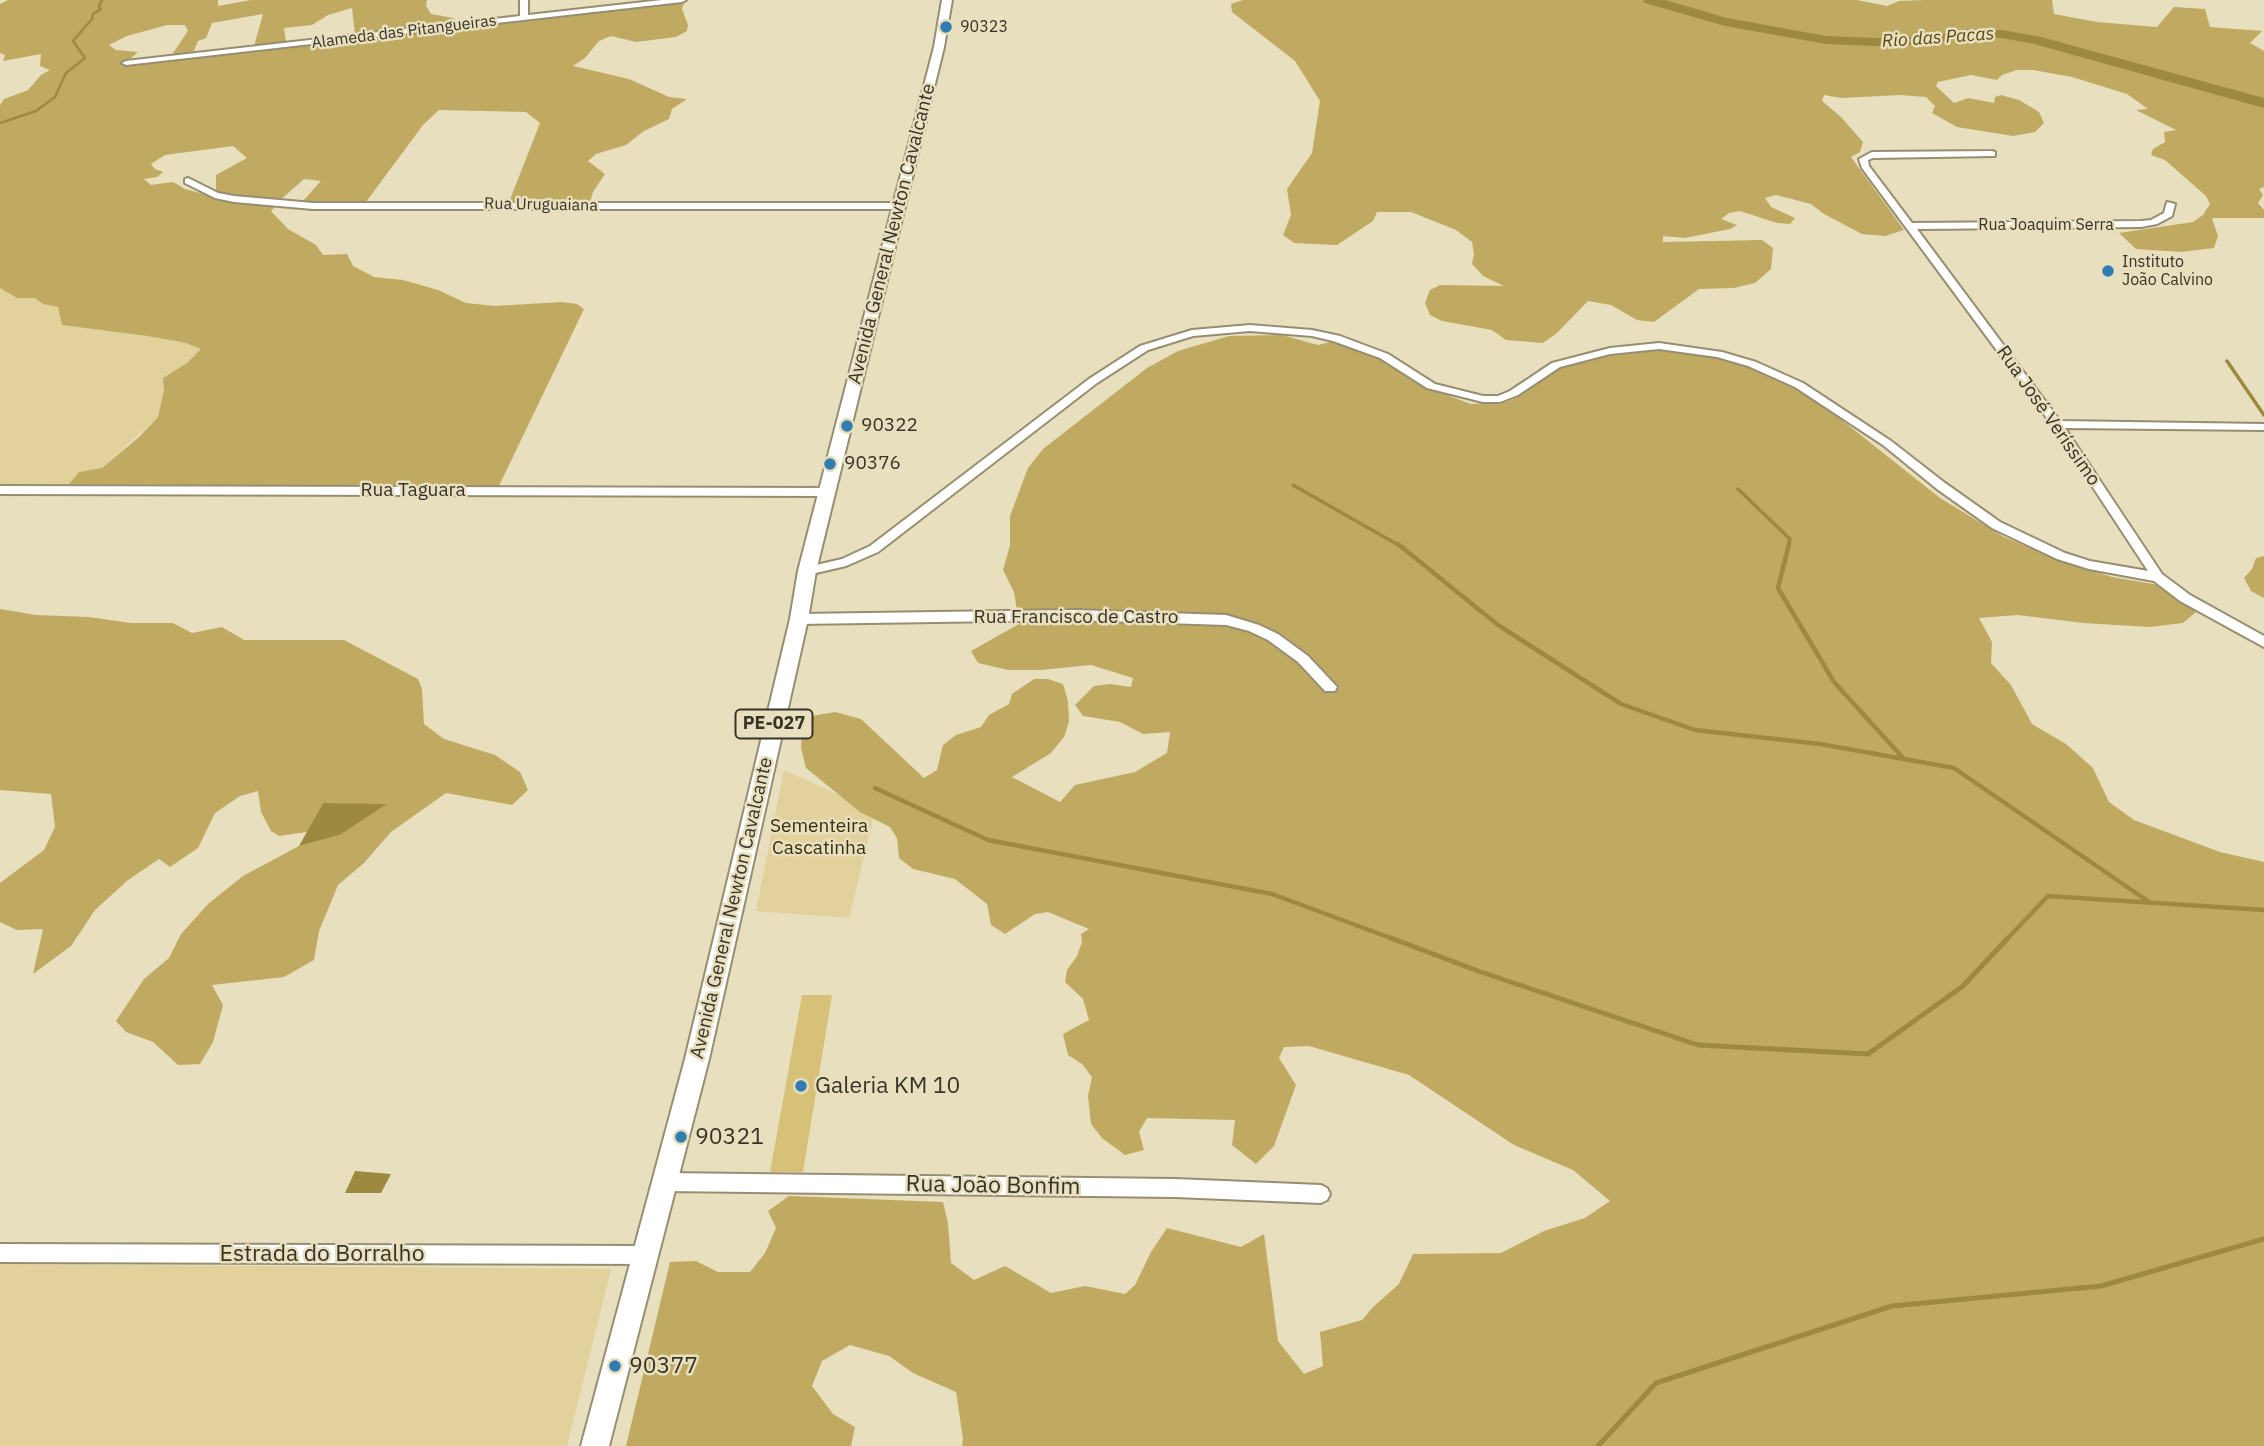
<!DOCTYPE html>
<html>
<head>
<meta charset="utf-8">
<style>
  body { margin:0 }
  canvas { display:block; background:#e8dfbf }
</style>
</head>
<body>
<canvas width="2264" height="1446"></canvas>
<script>
const c = document.querySelector('canvas').getContext('2d');
c.lineJoin = 'round';
function fillPath(path, color) {
  c.fillStyle = color;
  c.fill(path, 'evenodd');
}
function toPath(rows) {
  const path = new Path2D();
  for (const r of rows) {
    path.moveTo(r[0], r[1]);
    for (let i = 2; i < r.length; i += 2) path.lineTo(r[i], r[i + 1]);
  }
  return path;
}
function stroke(path, color, width, dash) {
  c.strokeStyle = color;
  c.lineWidth = width;
  c.lineCap = dash ? 'butt' : 'round';
  c.setLineDash(dash || []);
  c.stroke(path);
}
function drawText(font, color, halo, rows, align = 'center') {
  c.font = font + ' "IBM Plex Sans",sans-serif';
  c.lineWidth = 5;
  c.setLineDash([]);
  c.textBaseline = 'middle';
  c.strokeStyle = halo;
  c.fillStyle = color;
  for (const [text, x, y, turn = 0] of rows) {
    c.save();
    c.translate(x, y);
    c.rotate((+turn || 0) * Math.PI / 180);
    c.textAlign = isNaN(turn) ? turn : align;
    if (halo) c.strokeText(text, 0, 0);
    c.fillText(text, 0, 0);
    c.restore();
  }
}
const green = toPath([
  [0,288,17,298,35,298,43,304,58,307,62,325,147,336,186,343,201,349,187,363,163,378,164,390,158,417,102,468,79,472,69,484,0,485],
  [784,770,875,811,849,918,756,911],
  [0,1264,611,1269,567,1446,0,1446]
]);
const forest = toPath([
  [8,0,218,0,218,6,251,0,427,0,426,6,431,14,453,18,459,22,355,34,352,8,328,15,312,25,284,28,286,42,254,46,263,14,212,23,206,38,198,41,193,53,171,56,188,31,185,25,167,25,127,36,109,45,116,50,138,52,128,61,127,66,684,3,682,9,688,25,687,31,676,37,636,42,611,36,599,41,585,58,573,66,629,79,669,97,687,99,672,109,669,119,644,131,626,145,596,154,588,161,605,174,593,192,590,202,509,202,540,123,526,112,439,110,423,125,366,202,321,205,302,202,321,181,304,179,278,202,216,193,216,175,247,158,233,146,165,155,151,164,155,169,163,172,157,177,144,179,151,185,173,182,185,189,237,203,275,207,271,211,288,229,316,245,323,255,347,254,353,266,374,277,403,280,438,290,466,303,495,306,561,302,577,304,584,309,498,488,69,484,79,472,102,468,139,437,158,417,164,390,163,378,187,363,201,349,186,343,147,336,62,325,58,307,43,304,35,298,17,298,0,288,0,105,4,99,28,90,41,75,50,70,40,66,41,54,3,61,5,55,0,53,0,4],
  [1243,0,1857,0,1887,6,1899,1,1924,0,2052,0,2054,14,2097,22,2157,27,2174,7,2205,9,2210,27,2262,31,2250,43,2264,51,2264,187,2259,189,2263,195,2258,203,2264,210,2264,218,2212,218,2218,236,2214,248,2181,252,2136,249,2119,233,2193,222,2203,215,2210,204,2206,196,2165,160,2151,155,2153,149,2165,142,2164,132,2176,130,2136,110,2148,109,2127,94,2072,77,2033,70,2017,70,2002,75,1997,80,1971,75,1938,82,1936,86,1954,103,1968,98,1994,103,1995,97,2001,95,2019,100,2039,112,2044,123,2035,132,2013,136,1957,127,1932,113,1935,106,1926,97,1900,95,1841,98,1824,95,1822,101,1841,117,1863,142,1860,152,1851,157,1904,230,1885,236,1862,234,1824,214,1811,204,1776,195,1765,198,1771,207,1795,218,1790,224,1777,223,1740,211,1729,213,1721,219,1737,225,1730,229,1685,238,1663,236,1663,242,1762,240,1773,248,1771,269,1755,283,1734,288,1699,289,1654,322,1637,320,1611,305,1588,301,1557,333,1543,343,1506,340,1492,330,1442,321,1430,315,1425,303,1430,290,1440,285,1504,286,1483,276,1472,264,1474,254,1472,242,1456,230,1411,212,1377,212,1373,221,1337,245,1294,243,1283,235,1291,215,1287,189,1312,153,1320,101,1295,61,1232,12,1231,4],
  [1282,335,1318,345,1334,341,1370,353,1428,388,1471,404,1506,402,1522,395,1555,369,1615,353,1648,350,1686,352,1717,357,1751,368,1814,398,1940,498,2004,537,2056,559,2112,577,2159,585,2170,590,2176,599,2191,606,2196,612,2183,623,2150,627,2083,623,2018,615,1979,618,1992,642,1991,663,2011,685,2032,724,2066,744,2093,768,2109,802,2134,820,2220,852,2264,862,2264,1446,962,1446,963,1439,956,1392,913,1373,889,1356,850,1345,822,1361,812,1386,833,1414,855,1427,851,1446,626,1446,670,1262,696,1261,718,1272,750,1272,765,1253,776,1228,768,1211,789,1196,943,1202,948,1223,951,1263,974,1280,1005,1266,1051,1293,1085,1286,1125,1294,1135,1285,1151,1252,1167,1228,1241,1247,1264,1234,1278,1341,1304,1374,1323,1366,1320,1332,1362,1320,1372,1308,1399,1284,1413,1254,1501,1253,1544,1231,1585,1218,1610,1201,1573,1170,1514,1145,1409,1075,1309,1046,1284,1047,1279,1058,1296,1085,1274,1146,1256,1164,1232,1145,1235,1120,1147,1118,1139,1132,1144,1150,1125,1155,1102,1138,1091,1124,1088,1096,1092,1077,1082,1064,1068,1055,1063,1034,1089,1020,1083,999,1065,982,1067,970,1077,956,1082,942,1081,934,1089,929,1048,912,1035,914,1005,934,991,925,987,904,955,879,913,869,899,858,897,838,890,827,860,812,806,768,801,748,802,732,812,716,835,712,861,719,924,778,937,770,943,745,956,735,981,727,989,715,1009,704,1012,694,1034,679,1048,679,1063,684,1068,701,1069,722,1064,737,1051,753,1012,777,1060,802,1075,785,1135,772,1167,753,1170,732,1143,734,1120,722,1083,716,1075,705,1094,686,1110,684,1131,687,1133,678,1091,665,1041,670,1008,670,978,663,971,651,1019,624,1014,592,1003,570,1010,545,1010,516,1028,468,1043,449,1147,368,1178,351,1229,336],
  [2264,556,2264,598,2251,591,2244,578,2252,569,2256,558],
  [0,609,36,615,89,617,131,623,173,623,192,633,222,627,244,640,344,640,418,679,422,689,424,724,444,739,495,755,520,772,528,790,512,805,446,793,391,832,364,863,338,885,319,931,314,960,284,977,212,985,223,1005,213,1042,200,1064,178,1065,153,1042,126,1032,116,1021,144,979,169,958,181,934,208,904,243,876,299,846,340,835,385,805,323,803,307,832,279,836,271,831,261,812,258,791,240,796,215,813,198,848,170,867,159,859,128,880,95,910,71,946,33,974,43,929,17,930,0,922,0,883,44,850,55,827,51,794,0,790]
]);
const water = toPath([
  [323,803,387,804,340,835,299,846],
  [355,1171,391,1174,381,1193,345,1193]
]);
const streamFar3 = toPath([
  [0,123,36,111,55,97,66,73,85,58,73,41,92,19,93,14,101,9,99,6,102,0]
]);
const streamFar2 = toPath([
  [2227,361,2264,415],
  [1293,485,1400,546],
  [1738,489,1790,539,1788,546]
]);
const streamFar1 = toPath([
  [1398,544,1498,625,1621,704,1695,730,1820,744,1954,768,2149,902],
  [1789,544,1778,588,1834,682,1903,758],
  [875,788,988,840,1272,894,1396,940],
  [2006,940,2048,896,2264,910]
]);
const stream = toPath([
  [1391,938,1478,971,1698,1045,1868,1054,1963,986,2008,938],
  [1598,1446,1656,1383,1892,1306,2101,1286,2264,1239]
]);
const river = toPath([
  [1643,0,1665,0,1727,18,1826,36,1875,38,1933,36,1966,29,2002,30,2041,37,2264,98,2264,108,2034,44,2002,38,1966,37,1933,44,1875,46,1826,44,1725,26,1645,3,1643,0]
]);
const building = toPath([
  [802,995,832,995,803,1172,770,1172]
]);
const minor = toPath([
  [520,0,528,0,528,15,662,0,686,0,682,2,126,65,122,63,126,61,520,16,520,0],
  [1992,151,1995,152,1995,156,1873,158,1868,160,1869,166,1912,223,2141,221,2151,220,2164,213,2167,202,2175,204,2172,216,2157,224,2141,227,1917,229,2060,421,2264,424,2264,430,2065,428,2162,574,2190,595,2264,636,2264,647,2180,601,2154,581,2089,569,2057,559,1992,528,1937,489,1883,445,1795,387,1748,366,1717,357,1659,349,1610,354,1560,367,1518,395,1500,402,1483,402,1427,388,1380,358,1333,341,1312,336,1250,331,1193,336,1148,350,1097,383,878,552,846,566,807,575,801,571,803,568,842,559,870,546,1089,379,1140,346,1192,330,1250,325,1312,330,1340,336,1388,354,1435,384,1483,396,1498,396,1510,391,1552,363,1610,348,1659,343,1722,352,1756,362,1803,383,1891,441,1945,483,2000,522,2065,553,2090,561,2148,571,2052,425,1862,168,1859,159,1872,152,1992,151],
  [188,178,218,193,234,196,313,203,898,203,903,206,898,209,313,209,234,202,215,198,185,183,185,179,188,178],
  [0,486,827,488,833,492,827,496,0,494,0,486],
  [1074,610,1226,615,1259,625,1278,634,1308,656,1337,687,1335,691,1325,691,1298,662,1268,640,1249,631,1226,625,1074,620,799,624,792,619,799,614,1074,610],
  [664,1173,1175,1179,1321,1185,1327,1188,1330,1194,1327,1200,1321,1203,1175,1197,664,1191,658,1188,655,1182,658,1176,664,1173],
  [0,1244,644,1246,651,1248,653,1255,651,1262,644,1264,0,1262,0,1244]
]);
const major = toPath([
  [942,0,952,0,944,47,816,571,808,619,709,1059,609,1446,581,1446,685,1059,790,619,798,571,934,47,942,0]
]);
const markers = [
  [946,27,7,"#337cb0"],
  [2108,271,7,"#337cb0"],
  [847,426,7,"#337cb0"],
  [830,464,7,"#337cb0"],
  [801,1086,7,"#337cb0"],
  [681,1137,7,"#337cb0"],
  [615,1366,7,"#337cb0"]
];
const farPoinames = [
  ["90323",960,27],
  ["Instituto",2122,262],
  ["João Calvino",2122,280]
];
const farStreetnames = [
  ["Alameda das Pitangueiras",404,32,-7],
  ["Rua Uruguaiana",541,205,1],
  ["Rua Joaquim Serra",2046,225]
];
const farWaternames = [
  ["Rio das Pacas",1938,38,-4]
];
const shields = [
  [774,724,77]
];
const shieldNames = [
  ["PE-027",774,724]
];
const streetNames = [
  ["Avenida General Newton Cavalcante",892,234,-76],
  ["Rua José Veríssimo",2048,416,55],
  ["Rua Taguara",413,491],
  ["Rua Francisco de Castro",1076,618],
  ["Avenida General Newton Cavalcante",732,908,-77]
];
const poiNames = [
  ["90322",861,426],
  ["90376",844,464]
];
const parkNames = [
  ["Sementeira",819,827],
  ["Cascatinha",819,849]
];
const nearPoinames = [
  ["Galeria KM 10",815,1086],
  ["90321",695,1137],
  ["90377",629,1366]
];
const nearStreetnames = [
  ["Rua João Bonfim",993,1186,1],
  ["Estrada do Borralho",322,1254]
];
fillPath(green, '#e2d19a');
fillPath(forest, '#c0aa61');
fillPath(water, '#9e8940');
stroke(streamFar3, '#9e8940', 2.5);
stroke(streamFar2, '#9e8940', 3.5);
stroke(streamFar1, '#9e8940', 4.5);
stroke(stream, '#9e8940', 5);
fillPath(river, '#9e8940');
fillPath(building, '#d7c178');
stroke(minor, '#978e71', 4);
stroke(major, '#978e71', 4);
fillPath(minor, '#fff');
fillPath(major, '#fff');
for (const [x, y, r, color] of markers) {
  const dot = new Path2D();
  dot.arc(x, y, r, 0, 2 * Math.PI);
  c.fillStyle = color;
  c.fill(dot);
  stroke(dot, '#e8dfbf', 2.5);
}
drawText('16px', '#373327', '#e8dfbf', farPoinames, 'left');
drawText('16px', '#373327', '#e8dfbf', farStreetnames);
drawText('italic 18px', '#57480e', '#e8dfbf', farWaternames);
for (const [x, y, w] of shields) {
  const box = new Path2D();
  box.roundRect(x - w / 2, y - 14.5, w, 29, 5);
  c.fillStyle = '#e8dfbf';
  c.fill(box);
  stroke(box, '#373327', 2);
}
drawText('bold 18px', '#373327', null, shieldNames);
drawText('19px', '#373327', '#e8dfbf', streetNames);
drawText('19px', '#373327', '#e8dfbf', poiNames, 'left');
drawText('19px', '#382e0d', '#e8dfbf', parkNames);
drawText('23px', '#373327', '#e8dfbf', nearPoinames, 'left');
drawText('23px', '#373327', '#e8dfbf', nearStreetnames);
</script>
</body>
</html>
